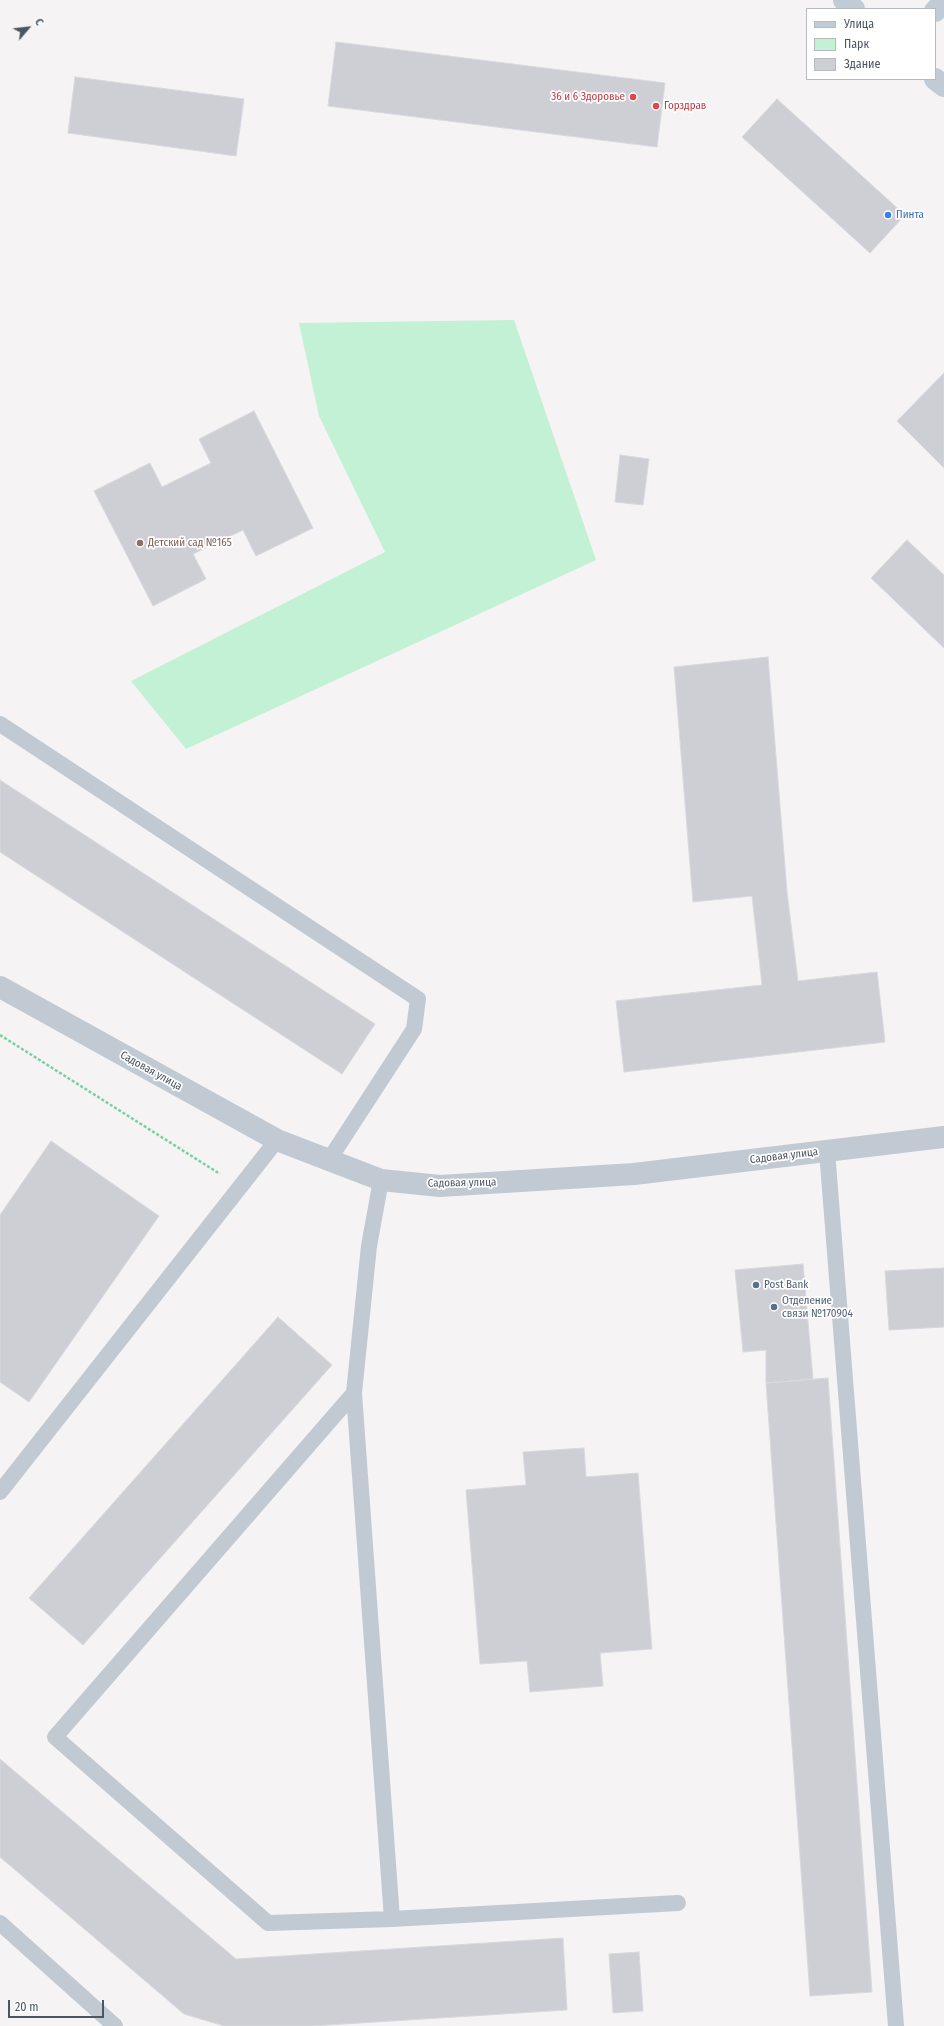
<!DOCTYPE html>
<html>
<head>
<meta charset="utf-8">
<style>
  body { margin:0 }
  #map { position:relative; width:944px; height:2026px; overflow:hidden; background:#f5f3f3; font-family:"Fira Sans Condensed",sans-serif }
  canvas { display:block }
  .legend { position:absolute; left:806px; top:8px; width:130px; height:72px; box-sizing:border-box; background:#fff; border:1px solid #b7bbc0; margin:0; padding:5px 7px; list-style:none; font-size:12px; color:#4a5661 }
  .legend li { display:flex; align-items:center; gap:8px; height:20px }
  .legend b { width:20px; border:1px solid #b7bbc0 }
  .north { position:absolute; left:8px; top:8px; width:40px; height:40px; -webkit-text-stroke:3px #fff; paint-order:stroke; rotate:62deg; font-size:11px; font-weight:700; line-height:16px; text-align:center; color:#4a5661 }
  .north::after { content:''; display:block; margin:auto; width:14px; height:18px; background:#4a5661; clip-path:polygon(50% 0,100% 100%,50% 72%,0 100%) }
  .scale { position:absolute; left:8px; top:2000px; width:96px; height:18px; box-sizing:border-box; border:2px solid #4a5661; border-top:0; padding-left:5px; font-size:12px; line-height:14px; white-space:nowrap; color:#4a5661; -webkit-text-stroke:3px #fff; paint-order:stroke }
</style>
</head>
<body>
<div id="map">
<canvas width="944" height="2026"></canvas>
<ul class="legend">
<li><b style="height:5px;background:#c1cbd6"></b>Улица</li>
<li><b style="height:11px;background:#c3f1d5"></b>Парк</li>
<li><b style="height:11px;background:#cdcfd5"></b>Здание</li>
</ul>
<div class="north">С</div>
<div class="scale">20 m</div>
</div>
<script>
const c = document.querySelector('canvas').getContext('2d');
c.lineJoin = 'round';
function fillPath(path, color) {
  c.fillStyle = color;
  c.fill(path, 'evenodd');
}
function toPath(rows) {
  const path = new Path2D();
  for (const r of rows) {
    path.moveTo(r[0], r[1]);
    for (let i = 2; i < r.length; i += 2) path.lineTo(r[i], r[i + 1]);
  }
  return path;
}
function stroke(path, color, width, dash) {
  c.strokeStyle = color;
  c.lineWidth = width;
  c.lineCap = dash ? 'butt' : 'round';
  c.setLineDash(dash || []);
  c.stroke(path);
}
function drawText(font, color, halo, rows, align = 'center') {
  c.font = font + ' "Fira Sans Condensed",sans-serif';
  c.lineWidth = 3.5;
  c.setLineDash([]);
  c.textBaseline = 'middle';
  c.strokeStyle = halo;
  c.fillStyle = color;
  for (const [text, x, y, turn = 0] of rows) {
    c.save();
    c.translate(x, y);
    c.rotate((+turn || 0) * Math.PI / 180);
    c.textAlign = isNaN(turn) ? turn : align;
    if (halo) c.strokeText(text, 0, 0);
    c.fillText(text, 0, 0);
    c.restore();
  }
}
const green = toPath([
  [514,320,596,560,186,749,131,681,385,552,319,416,299,323]
]);
const building = toPath([
  [336,42,665,83,657,147,328,106,336,42],
  [75,77,244,99,236,156,68,133,75,77],
  [777,99,905,215,870,253,742,137,777,99],
  [944,373,944,468,897,421,944,373],
  [254,411,313,528,256,556,243,530,193,554,206,579,153,606,94,491,150,463,162,487,211,463,199,439,254,411],
  [620,455,649,459,643,505,615,502,620,455],
  [907,540,944,575,944,648,871,578,907,540],
  [768,657,787,892,798,981,877,972,885,1042,624,1072,616,1001,762,985,752,896,693,902,674,667,768,657],
  [0,780,375,1024,342,1074,0,852,0,780],
  [51,1141,159,1216,29,1402,0,1382,0,1215,51,1141],
  [803,1264,813,1379,766,1383,766,1350,743,1352,735,1270,803,1264],
  [944,1268,944,1327,889,1330,885,1271,944,1268],
  [278,1317,332,1365,83,1645,29,1598,278,1317],
  [828,1378,872,1992,810,1996,766,1383,828,1378],
  [584,1448,586,1477,638,1473,652,1649,600,1653,603,1686,530,1692,527,1661,480,1664,466,1490,526,1485,523,1452,584,1448],
  [0,1759,236,1959,563,1938,567,2010,312,2026,224,2026,184,2014,0,1857,0,1759],
  [639,1952,643,2011,613,2013,609,1954,639,1952]
]);
const path = toPath([
  [0,1035,220,1174]
]);
const service = toPath([
  [0,724,418,999,414,1029,329,1160],
  [827,1151,896,2026],
  [381,1180,369,1246,354,1393,392,1919],
  [354,1393,55,1737,268,1923,392,1919,678,1903],
  [0,1492,277,1140],
  [0,1923,115,2026]
]);
const tertiary = toPath([
  [0,987,277,1140,381,1180,440,1186,634,1174,944,1137]
]);
const secondary = toPath([
  [844,0,854,9],
  [935,11,944,2],
  [935,79,944,86]
]);
const markers = [
  [633,97,4,"#e0444e"],
  [656,106,4,"#e0444e"],
  [888,215,4,"#3f7fe0"],
  [140,543,4,"#8d6e63"],
  [756,1285,4,"#5c6f8a"],
  [774,1307,4,"#5c6f8a"]
];
const healthNames = [
  ["36 и 6 Здоровье",625,97],
  ["Горздрав",664,106,"left"]
];
const shopNames = [
  ["Пинта",896,215]
];
const educationNames = [
  ["Детский сад №165",148,543]
];
const streetNames = [
  ["Садовая улица",151,1071,29],
  ["Садовая улица",784,1156,-7],
  ["Садовая улица",462,1183,-1]
];
const serviceNames = [
  ["Post Bank",764,1285],
  ["Отделение",782,1301],
  ["связи №170904",782,1314]
];
fillPath(green, '#c3f1d5');
fillPath(building, '#cdcfd5');
stroke(building, '#d7d9de', 1);
stroke(path, '#7ad0a6', 2.5, [3, 2]);
stroke(service, '#c1cad2', 16);
stroke(tertiary, '#c1cad2', 22);
stroke(secondary, '#c1cbd6', 22);
for (const [x, y, r, color] of markers) {
  const dot = new Path2D();
  dot.arc(x, y, r, 0, 2 * Math.PI);
  c.fillStyle = color;
  c.fill(dot);
  stroke(dot, '#fff', 1.5);
}
drawText('11px', '#be3a42', '#fff', healthNames, 'right');
drawText('11px', '#366cbe', '#fff', shopNames, 'left');
drawText('11px', '#785e54', '#fff', educationNames, 'left');
drawText('11px', '#4a5661', '#fff', streetNames);
drawText('11px', '#4e5e75', '#fff', serviceNames, 'left');
</script>
</body>
</html>
